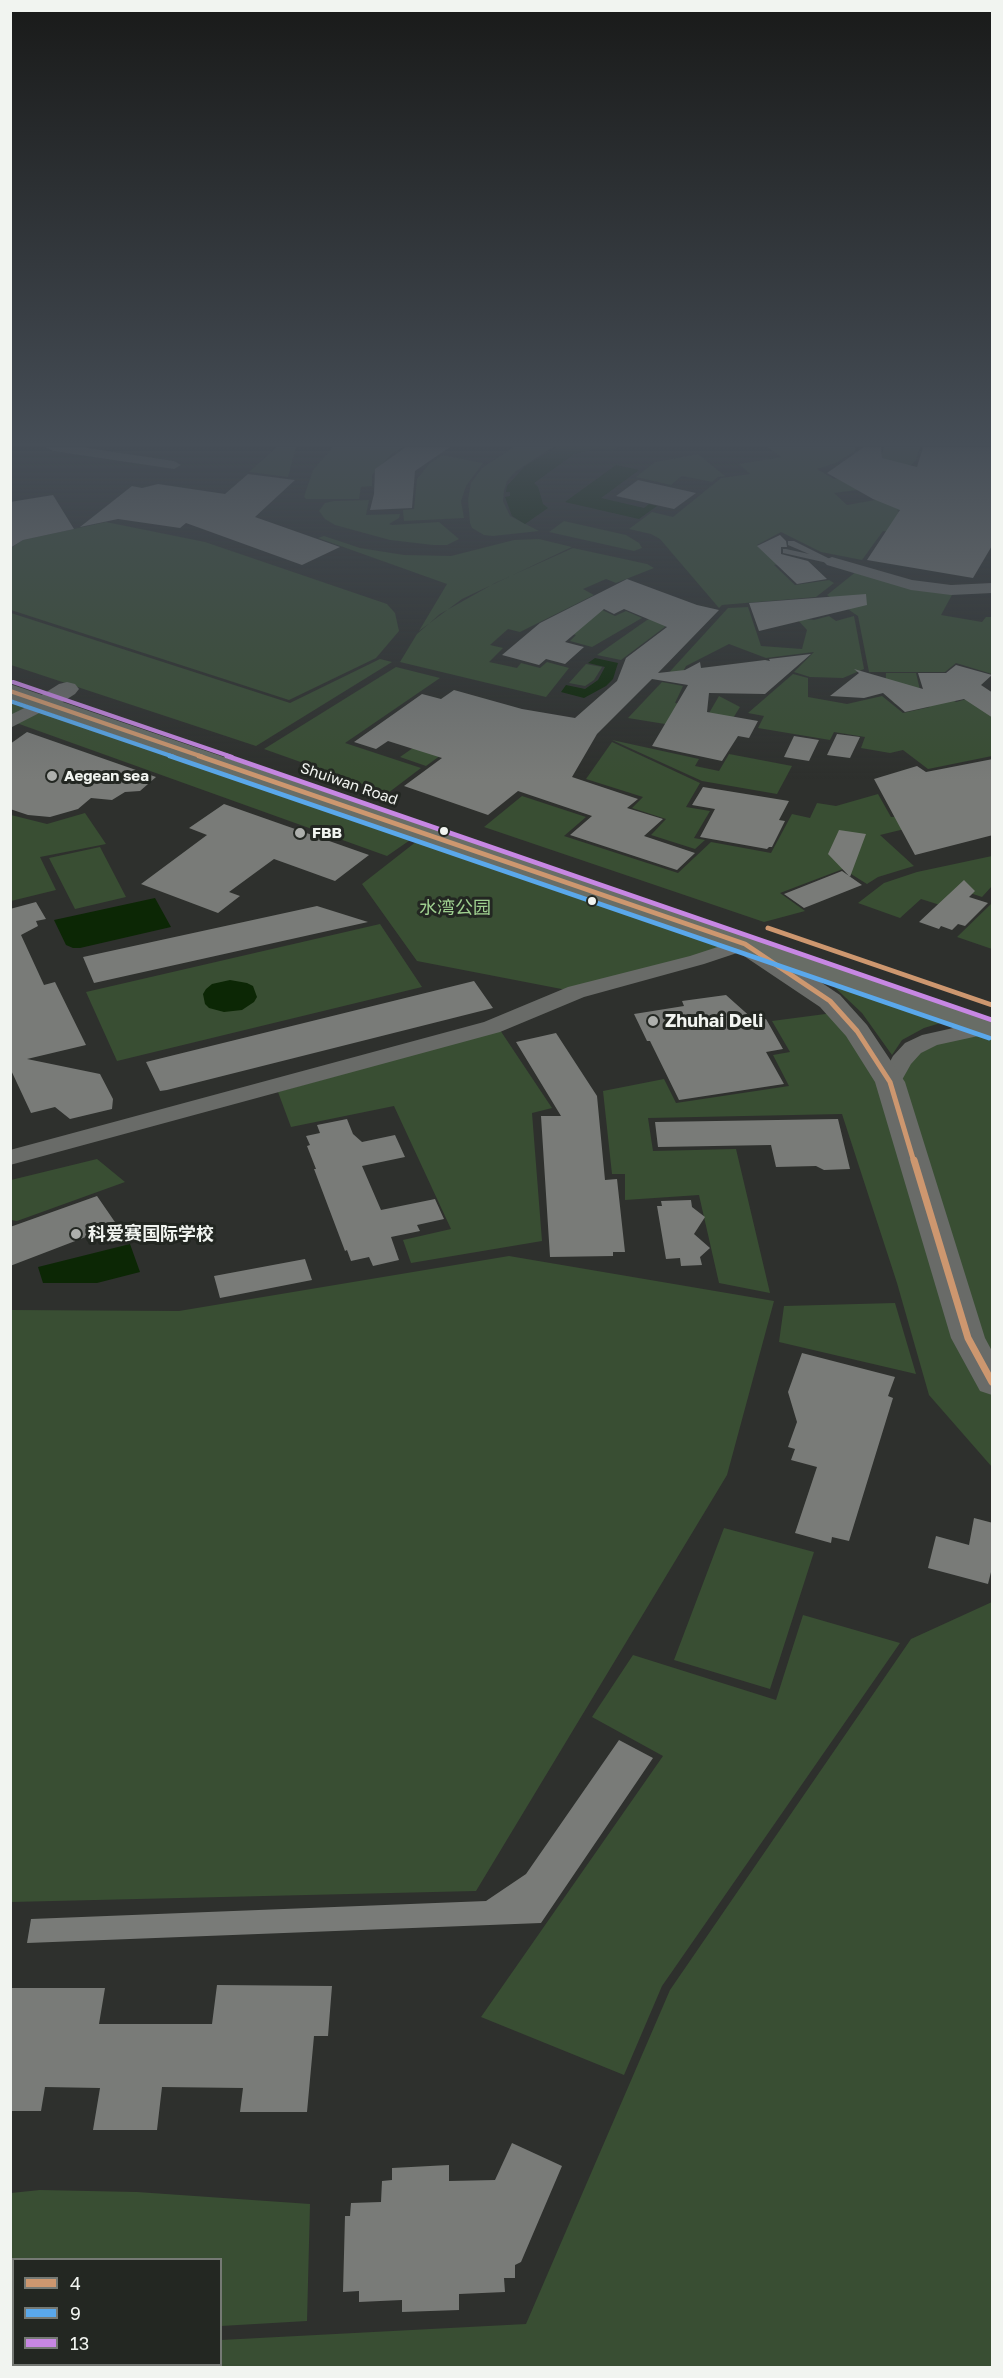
<!DOCTYPE html>
<html>
<head>
<meta charset="utf-8">
<style>
  body { margin:0 }
  #map { position:relative; width:1003px; height:2378px; overflow:hidden; background:#2e302d; font-family:"Golos Text",sans-serif }
  canvas { display:block }
  .frame { position:absolute; inset:0; border:12px solid #f1f4f0; pointer-events:none }
  .legend { position:absolute; left:12px; top:2258px; width:210px; height:108px; box-sizing:border-box; background:#232722; border:2px solid #757974; margin:0; padding:8px 10px; list-style:none; font-size:18px; color:#f1f4f0 }
  .legend li { display:flex; align-items:center; gap:12px; height:30px }
  .legend b { width:30px; border:2px solid #757974 }
</style>
</head>
<body>
<div id="map">
<canvas width="1003" height="2378"></canvas>
<div class="frame"></div>
<ul class="legend">
<li><b style="height:8px;background:#cd976f"></b>4</li>
<li><b style="height:8px;background:#5aa8eb"></b>9</li>
<li><b style="height:8px;background:#c787e3"></b>13</li>
</ul>
</div>
<script>
const c = document.querySelector('canvas').getContext('2d');
c.lineJoin = 'round';
function fillPath(path, color) {
  c.fillStyle = color;
  c.fill(path, 'evenodd');
}
function toPath(rows) {
  const path = new Path2D();
  for (const r of rows) {
    path.moveTo(r[0], r[1]);
    for (let i = 2; i < r.length; i += 2) path.lineTo(r[i], r[i + 1]);
  }
  return path;
}
function stroke(path, color, width, dash) {
  c.strokeStyle = color;
  c.lineWidth = width;
  c.lineCap = dash ? 'butt' : 'round';
  c.setLineDash(dash || []);
  c.stroke(path);
}
function drawText(font, color, halo, rows, align = 'center') {
  c.font = font + ' "Golos Text","Noto Sans SC",sans-serif';
  c.lineWidth = 6;
  c.setLineDash([]);
  c.textBaseline = 'middle';
  c.strokeStyle = halo;
  c.fillStyle = color;
  for (const [text, x, y, turn = 0] of rows) {
    c.save();
    c.translate(x, y);
    c.rotate((+turn || 0) * Math.PI / 180);
    c.textAlign = isNaN(turn) ? turn : align;
    if (halo) c.strokeText(text, 0, 0);
    c.fillText(text, 0, 0);
    c.restore();
  }
}
const green = toPath([
  [277,447,296,447,288,477,249,472],
  [333,447,403,447,392,454,372,475,372,486,361,487,359,499,306,499,304,497,313,470],
  [514,447,553,447,516,471,507,481,504,491,503,501,510,516,539,531,493,536,484,535,472,528,470,523,468,500,471,483,482,468],
  [768,447,855,447,855,451,836,463,817,469,834,479,853,475,881,458,884,447,920,447,916,460,909,467,857,490,834,493,847,505,875,500,910,490,933,498,897,511,977,546,883,531,862,560,821,552,781,532,757,545,798,561,774,565,795,585,829,580,834,583,816,597,722,605,719,608,660,539,651,534,629,529,652,512,673,517,721,478,750,474,739,464,781,457],
  [698,454,725,476,718,477,712,482,682,476,671,485,636,477,655,462],
  [443,455,483,463,466,486,461,501,464,518,404,521,403,510,414,509,417,479,429,464],
  [369,500,366,515,400,514,399,518,389,524,392,525,439,522,459,539,447,545,433,545,390,540,335,525,325,519,319,511,325,503,334,501],
  [564,521,626,535,639,543,642,548,634,551,549,532],
  [106,522,205,542,387,604,395,613,399,631,376,658,289,700,11,610,11,548,23,540],
  [324,536,360,548,404,555,451,556,514,540,539,539,572,547,462,599,419,631,447,584,318,538],
  [573,548,647,564,654,568,616,583,606,579,583,589,594,595,520,632,508,629,490,645,503,648,489,662,517,668,521,663,540,668,547,662,569,668,546,697,400,662,417,634,440,614,495,583],
  [857,571,953,593,941,615,982,622,986,617,992,617,992,674,956,663,945,672,869,672,858,616,827,595],
  [689,603,694,605,621,660,597,655,647,620],
  [575,605,594,612,600,609,615,616,626,611,642,618,592,647,570,641,576,635,563,631,547,622],
  [748,607,761,646,802,649,807,630,796,618,814,620,829,616,836,621,854,616,864,669,843,678,810,677,794,672,814,652,766,658,729,644,686,666,678,681,664,678,728,608],
  [11,613,290,703,380,659,392,662,256,746,11,665],
  [586,664,602,667,594,680,585,686,569,683],
  [396,667,440,678,345,743,421,768,388,793,264,749],
  [886,673,916,673,921,694,945,694,956,702,992,692,992,756,928,769,903,750,890,753,861,748,865,737,834,732,830,740,758,728,764,716,748,713,793,674,808,678,808,697,847,704,882,696,903,713,930,707,920,699,895,704,885,693],
  [662,682,683,686,675,703,683,704,705,720,719,696,740,707,730,723,733,735,628,718],
  [10,694,416,836,387,856,11,721],
  [456,718,481,726,426,766,400,757],
  [612,740,699,759,695,766,719,771,729,754,792,766,777,794,702,781],
  [612,742,700,783,686,807,710,811,694,838,705,840,695,849,651,835,666,819,632,808,643,797,586,779],
  [878,794,891,817,974,812,880,835,914,866,878,877,867,884,843,869,780,893,805,911,764,922,484,827,522,796,586,817,564,836,678,873,711,842,771,853,792,814,810,818,817,803,836,806],
  [85,813,106,844,40,857,56,890,11,901,11,815,47,824],
  [426,834,745,944,577,992,417,961,362,884],
  [100,847,126,897,75,909,49,858],
  [992,856,992,886,982,897,958,889,940,905,921,899,900,918,858,903,884,883,917,872],
  [992,903,992,949,957,937],
  [380,924,422,987,117,1061,86,992],
  [829,982,947,1021,924,1028,902,1040,892,1055,862,1013],
  [833,1013,884,1083,963,1337,992,1395,992,1467,929,1395,897,1283,842,1114,648,1118,653,1151,736,1149,770,1293,719,1283,699,1195,625,1200,625,1174,612,1174,603,1091,664,1079,676,1103,789,1086,773,1055,790,1052,772,1021],
  [989,1028,992,1029,992,1381,969,1338,890,1082,914,1048],
  [500,1030,552,1108,532,1113,542,1241,411,1263,403,1240,451,1229,394,1106,291,1127,278,1092],
  [97,1159,125,1182,17,1221,11,1220,11,1180],
  [509,1256,774,1301,727,1475,476,1891,11,1902,11,1310,179,1311],
  [895,1303,916,1374,779,1342,784,1306],
  [724,1528,814,1552,770,1689,674,1660],
  [992,1602,992,2367,11,2367,11,2351,13,2351,14,2364,220,2364,221,2340,526,2324,670,1990,911,1639],
  [803,1615,900,1643,662,1986,624,2075,481,2017,663,1756,592,1717,633,1655,776,1700],
  [40,2190,137,2192,310,2204,307,2321,221,2326,220,2260,14,2260,14,2336,11,2336,11,2193]
]);
const water = toPath([
  [557,447,618,447,612,451,598,448,574,454,534,483,538,487,543,504,548,508,525,524,512,516,505,497,510,496,510,492,506,492,507,486,525,466],
  [616,465,639,470,601,498,644,508,649,504,657,506,639,519,565,502],
  [595,658,618,663,613,679,606,686,584,698,561,692,566,685,585,689,598,680,605,667,588,663],
  [155,898,171,927,80,948,73,948,66,945,54,920],
  [230,980,247,983,253,986,257,997,254,1002,242,1010,224,1012,209,1008,205,1004,203,994,206,989,212,984],
  [130,1244,140,1272,97,1283,43,1283,38,1267]
]);
const building = toPath([
  [406,447,450,447,415,471,412,508,370,510,374,494,375,469],
  [864,447,881,447,882,458,917,467,923,447,993,447,993,544,973,578,867,560,900,510,873,499,827,473],
  [248,474,295,480,255,517,340,547,302,565,186,523,180,528,118,519,80,527,132,486,142,488,158,484,225,494],
  [638,480,696,493,674,509,616,496],
  [53,495,74,529,23,540,10,548,10,502],
  [780,535,786,541,787,547,781,547,781,554,808,561,827,579,797,584,757,546],
  [627,579,697,605,719,610,658,673,685,670,700,662,701,668,765,660,770,661,769,659,811,654,765,694,709,693,707,712,758,721,749,738,738,736,722,761,652,746,688,685,652,679,597,734,572,777,638,799,627,808,663,819,644,836,695,853,677,870,570,835,592,816,518,791,488,815,404,786,442,758,388,741,376,749,354,742,422,694,441,699,454,690,522,709,575,718,617,681,626,658,667,627,624,609,614,614,604,609,565,642,584,647,565,664,546,659,539,665,502,655,540,623],
  [866,594,867,605,759,631,749,603],
  [956,665,992,675,981,685,993,693,993,718,964,699,905,712,883,693,864,698,830,696,859,673,854,669,923,689,918,673,946,673],
  [27,732,156,777,140,791,125,792,112,800,91,798,78,809,50,817,28,815,10,809,10,744],
  [837,734,860,737,850,758,827,755],
  [794,736,819,740,809,761,784,757],
  [993,759,993,835,915,855,874,779,917,766,926,772],
  [703,787,789,801,779,820,785,821,772,847,769,847,767,849,700,837,715,809,692,805],
  [224,804,369,855,335,881,274,859,229,892,240,896,218,913,141,884,207,835,189,828],
  [839,830,866,834,850,877,828,854],
  [842,871,862,885,804,908,784,894],
  [964,880,975,891,969,897,988,903,965,926,958,924,952,930,941,926,939,929,919,922],
  [36,902,46,919,36,921,38,926,21,935,44,985,55,982,86,1045,27,1059,100,1074,113,1099,112,1109,70,1119,55,1107,31,1113,10,1068,10,909],
  [317,906,368,922,94,983,83,957],
  [474,981,493,1008,167,1090,160,1091,146,1062],
  [726,995,754,1020,766,1019,783,1049,766,1052,784,1084,679,1100,650,1041,647,1041,634,1014,684,1006,682,1001],
  [556,1033,597,1096,605,1180,617,1179,625,1252,613,1252,613,1256,550,1257,541,1116,561,1116,516,1042],
  [347,1119,353,1134,362,1142,395,1135,405,1157,362,1166,381,1210,435,1199,444,1219,417,1225,420,1231,391,1237,399,1260,373,1266,369,1257,351,1261,347,1250,345,1251,314,1169,316,1169,307,1146,310,1145,306,1136,320,1133,317,1125],
  [838,1119,850,1169,824,1170,816,1166,776,1167,771,1145,658,1147,655,1122],
  [97,1196,117,1225,10,1266,10,1227],
  [691,1200,692,1207,705,1217,694,1234,710,1248,700,1257,702,1265,681,1266,680,1258,666,1259,657,1206,662,1206,661,1201],
  [305,1259,312,1280,220,1298,214,1276],
  [802,1353,895,1377,888,1396,893,1398,849,1541,832,1537,831,1543,795,1533,817,1467,791,1460,795,1449,788,1447,797,1422,788,1392],
  [974,1518,993,1523,993,1564,988,1584,928,1568,936,1536,969,1545],
  [619,1740,653,1758,541,1923,27,1943,31,1919,486,1901,526,1874],
  [217,1985,332,1986,328,2036,314,2036,307,2112,240,2112,243,2088,162,2087,157,2130,93,2130,100,2088,45,2087,41,2111,10,2111,10,1988,105,1988,99,2024,212,2024],
  [512,2143,562,2166,521,2262,515,2265,515,2278,504,2278,505,2292,459,2294,459,2310,402,2312,402,2300,359,2302,359,2291,343,2292,345,2216,350,2216,351,2203,381,2202,382,2181,392,2180,392,2168,449,2165,449,2181,495,2180]
]);
const service = toPath([
  [788,541,794,541,836,562,832,564,783,553,783,549,786,549,809,554,788,545,788,541]
]);
const minor = toPath([
  [46,447,81,447,174,461,181,465,174,469,53,451,46,447],
  [832,557,912,580,951,585,992,583,992,593,951,595,911,590,827,565,824,562,827,559,832,557],
  [45,698,51,699,54,703,51,707,10,728,10,715,45,698],
  [745,938,752,940,755,944,752,948,704,964,584,997,500,1032,10,1165,10,1150,484,1022,568,987,690,956,745,938],
  [989,1020,992,1021,992,1033,937,1045,921,1053,911,1064,898,1087,890,1089,882,1087,879,1082,893,1056,905,1043,922,1035,989,1020]
]);
const tertiary = toPath([
  [745,936,755,938,840,995,867,1025,905,1082,985,1338,992,1351,992,1395,980,1391,951,1338,875,1082,846,1036,820,1007,735,950,731,944,735,938,745,936]
]);
const secondary = toPath([
  [67,682,75,684,79,689,75,694,53,708,45,710,37,708,33,703,37,698,59,684,67,682]
]);
const primary = toPath([
  [10,684,992,1019,992,1038,10,699,10,684]
]);
const bus1Far2 = toPath([
  [10,691,203,757]
]);
const bus1Far1 = toPath([
  [199,756,745,944,830,1001,857,1031,890,1082,914,1162],
  [768,928,992,1005]
]);
const bus1 = toPath([
  [914,1160,968,1338,992,1382]
]);
const bus2Far1 = toPath([
  [10,701,174,757]
]);
const bus2 = toPath([
  [170,756,989,1038]
]);
const bus3Far1 = toPath([
  [13,682,232,757]
]);
const bus3 = toPath([
  [227,756,992,1020]
]);
const markers = [
  [52,776,6,"#adafac"],
  [444,831,5,"#f1f4f0"],
  [300,833,6,"#adafac"],
  [592,901,5,"#f1f4f0"],
  [653,1021,6,"#adafac"],
  [76,1234,6,"#adafac"]
];
const farPoinames = [
  ["Aegean sea",64,776],
  ["FBB",312,833]
];
const farStreetnames = [
  ["Shuiwan Road",349,784,19]
];
const parkNames = [
  ["水湾公园",455,908]
];
const poiNames = [
  ["Zhuhai Deli",665,1021],
  ["科爱赛国际学校",88,1234]
];
fillPath(green, '#394e33');
fillPath(water, '#0c2705');
fillPath(building, '#797b78');
fillPath(service, '#696b68');
fillPath(minor, '#696b68');
fillPath(tertiary, '#696b68');
fillPath(secondary, '#696b68');
fillPath(primary, '#686d66');
stroke(bus1Far2, '#cd976f', 4);
stroke(bus1Far1, '#cd976f', 5);
stroke(bus1, '#cd976f', 7);
stroke(bus2Far1, '#5aa8eb', 4);
stroke(bus2, '#5aa8eb', 5);
stroke(bus3Far1, '#c787e3', 4);
stroke(bus3, '#c787e3', 5);
const sky = c.createLinearGradient(0, 0, 0, 780);
sky.addColorStop(0, '#191a19');
sky.addColorStop(0.57, '#464e57');
sky.addColorStop(1, '#464e5700');
c.fillStyle = sky;
c.fillRect(0, 0, 1003, 780);
for (const [x, y, r, color] of markers) {
  const dot = new Path2D();
  dot.arc(x, y, r, 0, 2 * Math.PI);
  c.fillStyle = color;
  c.fill(dot);
  stroke(dot, '#232722', 2);
}
drawText('bold 15px', '#f1f4f0', '#232722', farPoinames, 'left');
drawText('15px', '#f1f4f0', '#232722', farStreetnames);
drawText('18px', '#9fd090', '#232722', parkNames);
drawText('bold 18px', '#f1f4f0', '#232722', poiNames, 'left');
</script>
</body>
</html>
